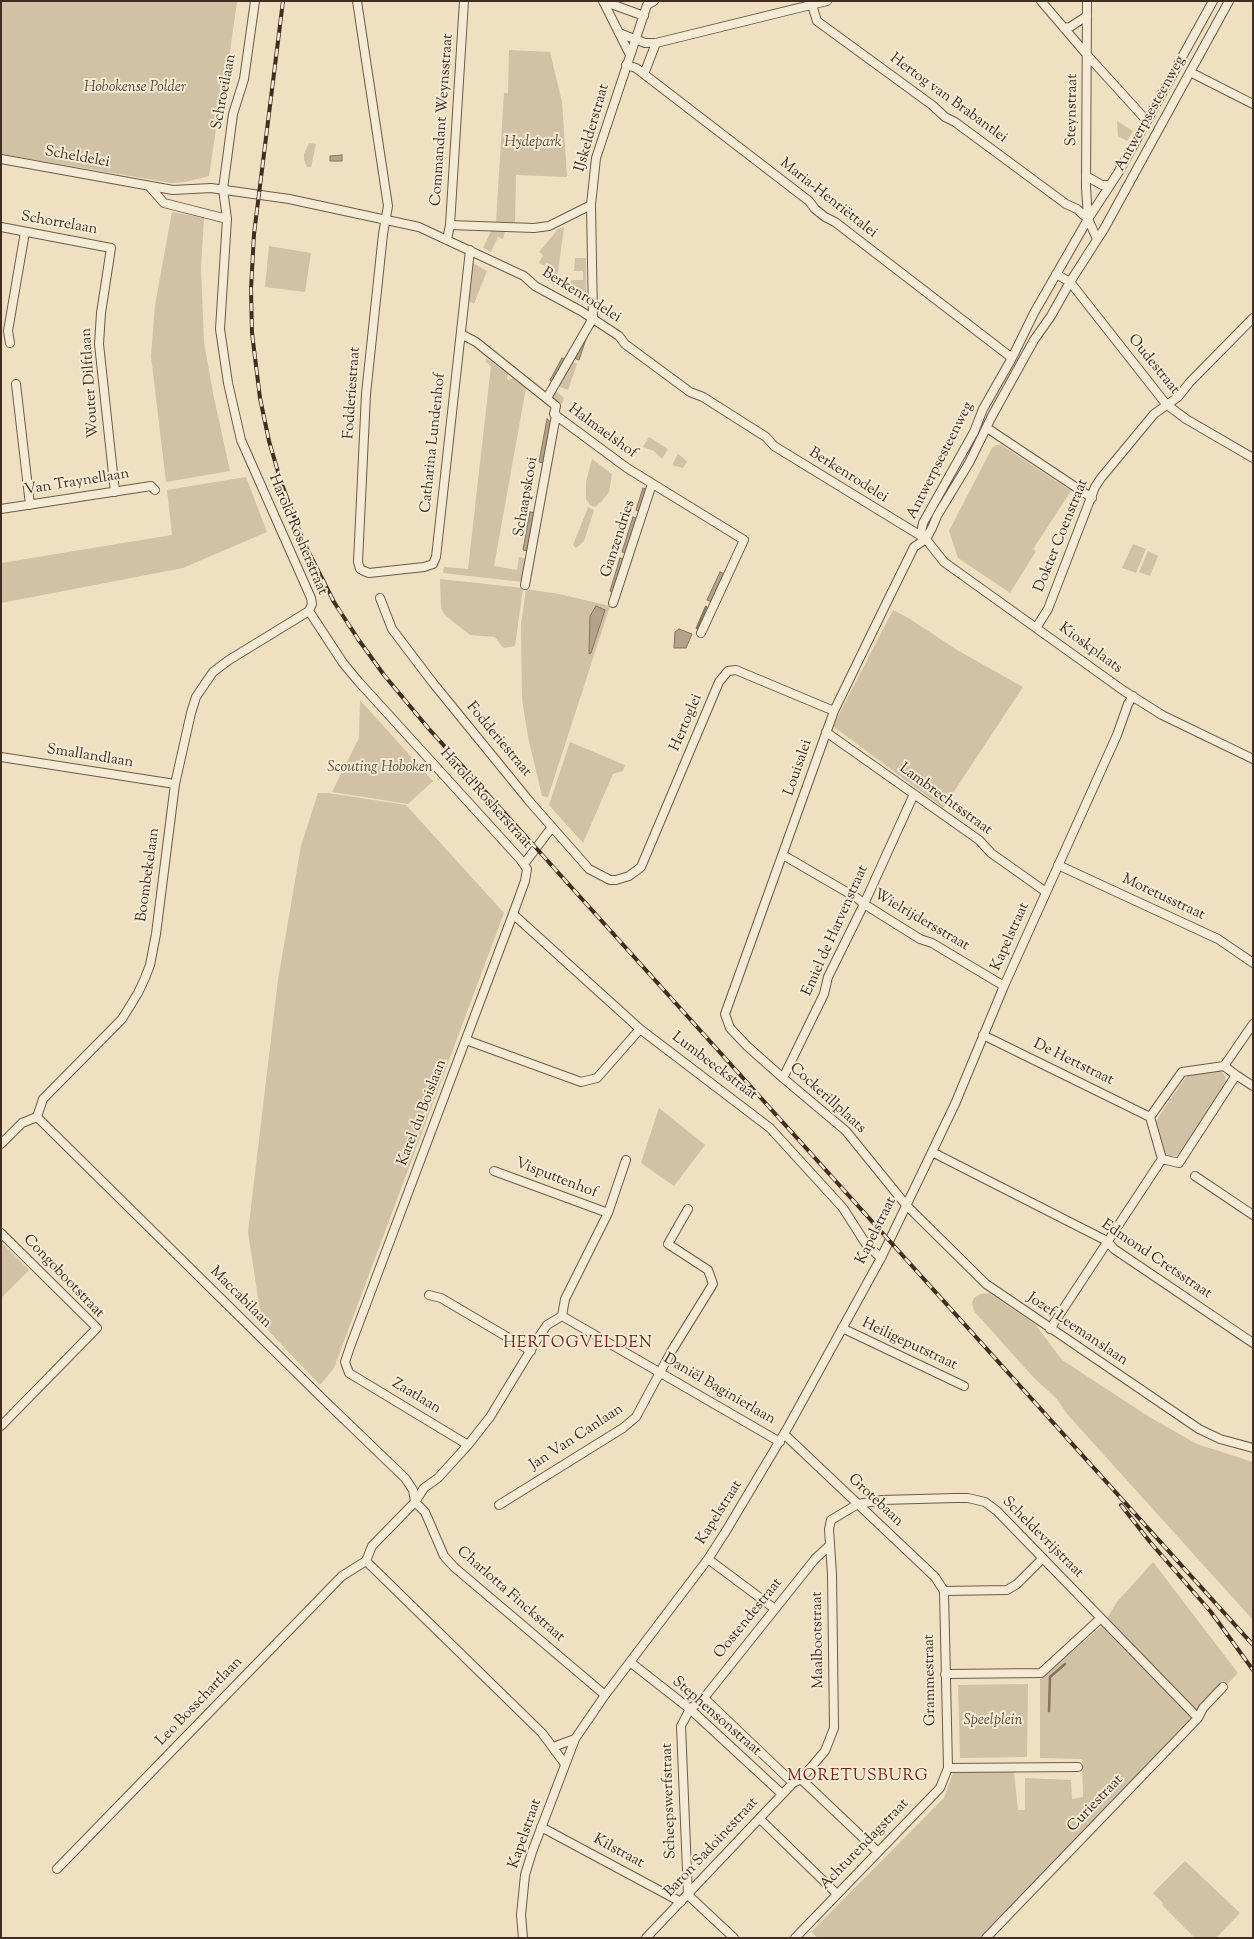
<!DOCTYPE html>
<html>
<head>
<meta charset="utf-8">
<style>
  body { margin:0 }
  #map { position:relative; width:1254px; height:1939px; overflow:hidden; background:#eee0c0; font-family:"Sorts Mill Goudy",serif }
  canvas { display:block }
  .frame { position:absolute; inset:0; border:2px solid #432c20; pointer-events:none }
</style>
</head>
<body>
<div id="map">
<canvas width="1254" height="1939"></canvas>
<div class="frame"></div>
</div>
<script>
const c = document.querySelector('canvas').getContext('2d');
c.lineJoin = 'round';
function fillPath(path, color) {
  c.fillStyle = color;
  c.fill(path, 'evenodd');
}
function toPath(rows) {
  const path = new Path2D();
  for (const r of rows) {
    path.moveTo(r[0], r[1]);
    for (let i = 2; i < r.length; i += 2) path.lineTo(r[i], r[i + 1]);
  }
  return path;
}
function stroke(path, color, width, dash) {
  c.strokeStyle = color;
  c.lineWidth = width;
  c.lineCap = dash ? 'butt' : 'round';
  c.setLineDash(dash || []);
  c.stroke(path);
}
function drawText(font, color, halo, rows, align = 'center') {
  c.font = font + ' "Sorts Mill Goudy",serif';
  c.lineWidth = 4;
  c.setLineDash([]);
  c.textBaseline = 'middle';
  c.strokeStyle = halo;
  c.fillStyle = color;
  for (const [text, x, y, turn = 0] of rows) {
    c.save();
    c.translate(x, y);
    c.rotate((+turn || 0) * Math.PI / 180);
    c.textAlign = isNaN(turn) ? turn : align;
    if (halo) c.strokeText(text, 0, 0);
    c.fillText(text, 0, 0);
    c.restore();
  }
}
const green = toPath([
  [1,1,237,1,224,95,218,116,209,176,185,182,171,183,1,154],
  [509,50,550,52,562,102,567,177,516,175,515,222,496,222,504,93,508,93],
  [1117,121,1133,131,1127,141,1118,136],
  [309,143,316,144,311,167,307,167,304,160,304,154],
  [172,212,204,218,201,267,204,342,213,393,230,471,166,482,151,356,155,305],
  [564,227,560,257,556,286,542,277,547,267,539,263,543,255,539,252,558,229],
  [491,231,505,232,503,239,498,237,491,252,483,248],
  [269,246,311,253,305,292,265,287],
  [575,258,586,258,586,299,582,301,568,292,571,280,583,280,583,271,574,271],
  [473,263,487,271,474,304,468,300],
  [486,358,508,374,507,379,509,380,513,378,526,388,494,566,517,570,519,557,527,559,523,582,443,573,444,567,468,569,491,366,486,362],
  [572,361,577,364,568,390,558,386],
  [556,391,564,398,562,404,552,397],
  [649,437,668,449,662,459,654,451,643,447],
  [996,445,1001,445,1071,491,1033,549,1036,551,1010,593,958,558,949,531,992,448],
  [678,454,687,461,683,468,672,465],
  [592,459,612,474,609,492,601,502,595,507,590,505,586,499,586,482],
  [246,477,267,532,183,568,1,603,1,563,172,535,167,490],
  [588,507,594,510,584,541,576,548,573,545],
  [1133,544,1146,549,1136,573,1122,568],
  [1148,551,1158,556,1150,576,1139,572],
  [440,579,523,588,515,646,503,648,495,637,470,635,445,615,441,608],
  [526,589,559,594,610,606,548,797,542,796,528,737,522,699,521,625],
  [893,610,910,619,957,650,1023,687,943,808,833,726],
  [360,700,433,781,408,804,332,792,359,738],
  [570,742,625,765,623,771,613,774,583,843,549,805],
  [318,793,328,793,406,805,504,913,334,1368,320,1385,262,1324,248,1232,278,980,301,846],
  [1215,1069,1221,1071,1225,1076,1226,1082,1223,1089,1181,1152,1176,1156,1169,1156,1164,1152,1156,1129,1156,1121,1184,1079,1190,1073],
  [659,1108,705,1145,674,1186,641,1163],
  [1,1242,29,1270,1,1298],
  [989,1293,1035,1324,1062,1360,1151,1418,1197,1444,1253,1462,1253,1620,1068,1415,1056,1398,1034,1378,974,1311,972,1303,974,1298,980,1294],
  [1153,1562,1238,1673,981,1938,818,1938,811,1932,944,1798,953,1773,1014,1772,1018,1810,1025,1810,1025,1778,1071,1780,1072,1799,1083,1797,1082,1759,1040,1758,1040,1679,1103,1625,1117,1602],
  [1028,1684,1027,1757,960,1758,958,1685],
  [1185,1861,1240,1913,1216,1938,1195,1938,1162,1905,1163,1903,1153,1893]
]);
const water = toPath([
  [342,155,342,161,330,161,330,156,342,155],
  [585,339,586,339,579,360,574,358,585,339],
  [562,358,567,361,554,384,550,380,562,358],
  [547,419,552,423,545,463,539,462,547,419],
  [643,488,647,490,640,512,636,510,643,488],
  [530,512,536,513,529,551,523,550,530,512],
  [633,517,638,519,626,553,622,552,633,517],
  [620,558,624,559,614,592,610,591,620,558],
  [720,572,725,574,712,602,707,600,720,572],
  [596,606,605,610,591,653,589,654,590,616,596,606],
  [679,629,692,634,686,648,674,648,675,632,679,629]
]);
const stream = toPath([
  [697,628,706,607],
  [1049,1711,1050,1677,1065,1664]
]);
const minor = toPath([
  [255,1,244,79,233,114,223,189,227,219,220,329,228,383,241,440,311,598,312,604,309,611],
  [357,1,388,206,383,234,366,394,358,562,360,569,364,571,369,573,424,567,433,564,436,557,470,250],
  [603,1,630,55],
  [603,1,644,16],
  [1041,1,1088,56,1147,121],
  [1087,1,1086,188,1088,219,1097,239],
  [1213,1,1118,173,1088,219,1034,313,1012,358,983,409,974,432,923,523,921,533,944,562,1124,691,1162,715,1253,759],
  [1229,1,1104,229,1070,282,1051,316,1034,340,992,416,969,463,937,516,932,528,926,539,914,547,884,608,834,711,725,1014,730,1028,747,1046,783,1078,846,1131,906,1205,986,1284,1199,1429,1220,1439,1253,1448],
  [812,5,817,21,932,105,945,117,955,122,1066,204,1077,209,1088,219],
  [1064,28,1070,27,1087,16],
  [619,33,645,43,656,43,827,1],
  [626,65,636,68,809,201,815,209,825,217,835,222,1012,358],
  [1190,72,1253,104],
  [644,74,656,43],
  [1,159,173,190,211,188,289,199,419,227,524,276,535,286,581,311,619,336,625,344,690,392,703,397,766,437,774,446,926,539],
  [1086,176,1102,185,1109,185],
  [149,186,164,203,227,219],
  [450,225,534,228,549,226,591,205],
  [1,227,111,248,101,313,99,344,115,492],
  [447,240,450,225,464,1],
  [1056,274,1070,282,1166,404,1186,419,1253,458],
  [593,318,591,205,596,158,647,5,654,1],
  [461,334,476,342,556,406,554,414,627,468,744,540,701,633],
  [10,343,8,331,25,232],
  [16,384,30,505],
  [547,398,593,318],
  [987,428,1092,498],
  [1,509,151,486,155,490],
  [525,585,556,415],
  [380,598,392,629,433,683,530,802,589,869,610,880,616,880,629,876,641,867,719,682,728,671,736,670,834,711],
  [613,603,652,484],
  [309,611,343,663,358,681,520,859,527,869,525,881,513,914,350,1347,345,1362,349,1373,468,1445],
  [1036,628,1048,609,1095,487,1101,478,1154,414,1178,397,1190,382,1253,318],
  [826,732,979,840,991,853,1046,892],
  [1,757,175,784],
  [783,855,857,898,864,904,920,939,932,943,1004,986],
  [524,864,552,827],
  [1058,865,1218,939,1253,963],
  [513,914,640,1029,770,1128,843,1208,866,1244,881,1258],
  [983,1035,1150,1117],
  [466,1040,581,1082,597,1078,640,1029],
  [1224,1066,1236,1075,1179,1163,1162,1159,1150,1117,1182,1072,1224,1066],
  [1224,1066,1253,1024],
  [1236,1075,1253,1086],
  [783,1078,824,994,828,977,864,904,914,794],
  [37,1117,43,1099,122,1019,138,993,145,978,150,965,156,934,175,784,191,713,196,697,213,672,229,660,309,611],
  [37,1117,324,1400,405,1478,413,1490,415,1502],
  [1,1144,22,1123,37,1117],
  [932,1152,1107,1241,1114,1249,1253,1343],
  [494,1171,608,1213],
  [1195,1176,1253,1215],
  [1,1233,97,1328,1,1426],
  [429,1295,441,1298,531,1351],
  [562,1316,780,1442],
  [842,1328,964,1386],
  [1050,1329,1162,1159],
  [784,1434,935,1577,944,1591],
  [415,1502,425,1512,444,1556,454,1567,605,1695],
  [499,1505,623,1428,636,1417,671,1352,713,1284,708,1270,668,1244,688,1209],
  [708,1559,775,1609],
  [366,1561,542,1733,565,1764],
  [944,1591,1007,1590,1017,1584,1043,1558],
  [630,1662,690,1709,782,1794],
  [945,1674,1041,1673,1101,1618],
  [704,1698,793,1783],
  [553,1747,575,1739],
  [948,1768,1078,1767],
  [801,1779,878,1852],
  [760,1819,837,1894],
  [541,1827,681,1902],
  [57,1869,342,1576,366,1561,372,1546,415,1502,424,1488,438,1478,468,1445,490,1417,538,1338,547,1325,562,1316,565,1299,608,1213,626,1160],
  [523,1938,521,1915,525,1875,532,1852,575,1739,605,1695,708,1559,726,1531,788,1427,881,1258,955,1104,1004,986,1117,735,1128,704,1133,696],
  [646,1938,793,1783,801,1779,825,1751,834,1728,832,1574,829,1529,831,1520,858,1504,882,1500,955,1498,968,1498,985,1502,997,1511,1198,1718],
  [734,1938,688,1895,681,1726,690,1709,704,1698,815,1559,830,1545],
  [795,1938,940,1788,948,1768,944,1591],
  [986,1938,1198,1718,1203,1708,1223,1687]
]);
const rail = toPath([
  [283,1,254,234,251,289,252,333,260,398,269,441,281,482,304,543,334,602,358,639,384,675,429,729,1253,1645],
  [1121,1505,1150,1542,1211,1612,1253,1670]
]);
const parkNames = [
  ["Hobokense Polder",135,88],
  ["Hydepark",533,143],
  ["Scouting Hoboken",380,768],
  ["Speelplein",993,1721]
];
const streetNames = [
  ["Schroeilaan",225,92,-79],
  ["Hertog van Brabantlei",948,99,36],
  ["Steynstraat",1073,110,-89],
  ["Antwerpsesteenweg",1151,114,-61],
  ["Commandant Weynsstraat",443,120,-86],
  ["IJskelderstraat",593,128,-74],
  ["Scheldelei",77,158,10],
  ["Maria-Henriëttalei",828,199,38],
  ["Schorrelaan",59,224,10],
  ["Berkenrodelei",581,296,32],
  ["Oudestraat",1153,365,51],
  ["Wouter Dilftlaan",91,383,-94],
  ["Fodderiestraat",353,393,-86],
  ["Halmaelshof",602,432,36],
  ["Catharina Lundenhof",434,443,-84],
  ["Antwerpsesteenweg",941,461,-63],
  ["Berkenrodelei",848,476,32],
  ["Van Traynellaan",77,483,-9],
  ["Schaapskooi",527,497,-80],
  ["Harold Rosherstraat",297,535,67],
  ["Dokter Coenstraat",1062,536,-68],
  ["Ganzendries",619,539,-72],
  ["Kioskplaats",1090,649,36],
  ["Hertoglei",687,723,-67],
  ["Fodderiestraat",498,740,50],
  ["Smallandlaan",90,757,9],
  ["Louisalei",799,768,-71],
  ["Harold Rosherstraat",485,799,48],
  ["Lambrechtsstraat",945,800,36],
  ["Boombekelaan",149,875,-82],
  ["Moretusstraat",1163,898,25],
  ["Wielrijdersstraat",921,921,30],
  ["Emiel de Harvenstraat",836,931,-66],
  ["Kapelstraat",1011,937,-66],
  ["De Hertstraat",1073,1063,26],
  ["Lumbeeckstraat",714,1067,37],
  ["Cockerillplaats",827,1099,42],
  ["Karel du Boislaan",423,1113,-69],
  ["Visputtenhof",556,1179,21],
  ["Kapelstraat",877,1231,-64],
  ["Edmond Cretsstraat",1156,1260,34],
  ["Congobootstraat",63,1277,46],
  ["Maccabilaan",240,1298,45],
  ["Jozef Leemanslaan",1077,1330,34],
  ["Heiligeputstraat",909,1345,25],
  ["Daniël Baginierlaan",719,1390,30],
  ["Zaatlaan",416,1397,31],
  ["Jan Van Canlaan",577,1438,-33],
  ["Grotebaan",875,1501,43],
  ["Kapelstraat",720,1513,-58],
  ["Scheldevrijstraat",1042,1538,45],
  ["Charlotta Finckstraat",510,1595,41],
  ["Oostendestraat",749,1619,-51],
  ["Maalbootstraat",819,1640,-91],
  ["Grammestraat",931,1680,-91],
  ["Leo Bosschartlaan",200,1702,-46],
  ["Stephensonstraat",716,1717,41],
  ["Scheepswerfstraat",670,1801,-92],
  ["Curiestraat",1096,1804,-46],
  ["Kapelstraat",526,1834,-71],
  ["Achturendagstraat",865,1845,-46],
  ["Baron Sadoinestraat",712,1848,-47],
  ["Kilstraat",618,1852,28]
];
const neighbourhoodNames = [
  ["HERTOGVELDEN",578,1344],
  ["MORETUSBURG",858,1777]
];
fillPath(green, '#d1c1a5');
fillPath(water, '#b4a38a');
stroke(water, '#877360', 1);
stroke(stream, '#877360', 2.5);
stroke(minor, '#6e5948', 10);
stroke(minor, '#f4ebd6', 8);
stroke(rail, '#432c20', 4);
stroke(rail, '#f4ebd6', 2.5, [8]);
drawText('italic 15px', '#5f4a3b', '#f4ebd6', parkNames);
drawText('15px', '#432c20', '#f4ebd6', streetNames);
c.letterSpacing = '1px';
drawText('16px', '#7a1f14', '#f4ebd6', neighbourhoodNames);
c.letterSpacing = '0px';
</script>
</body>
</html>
